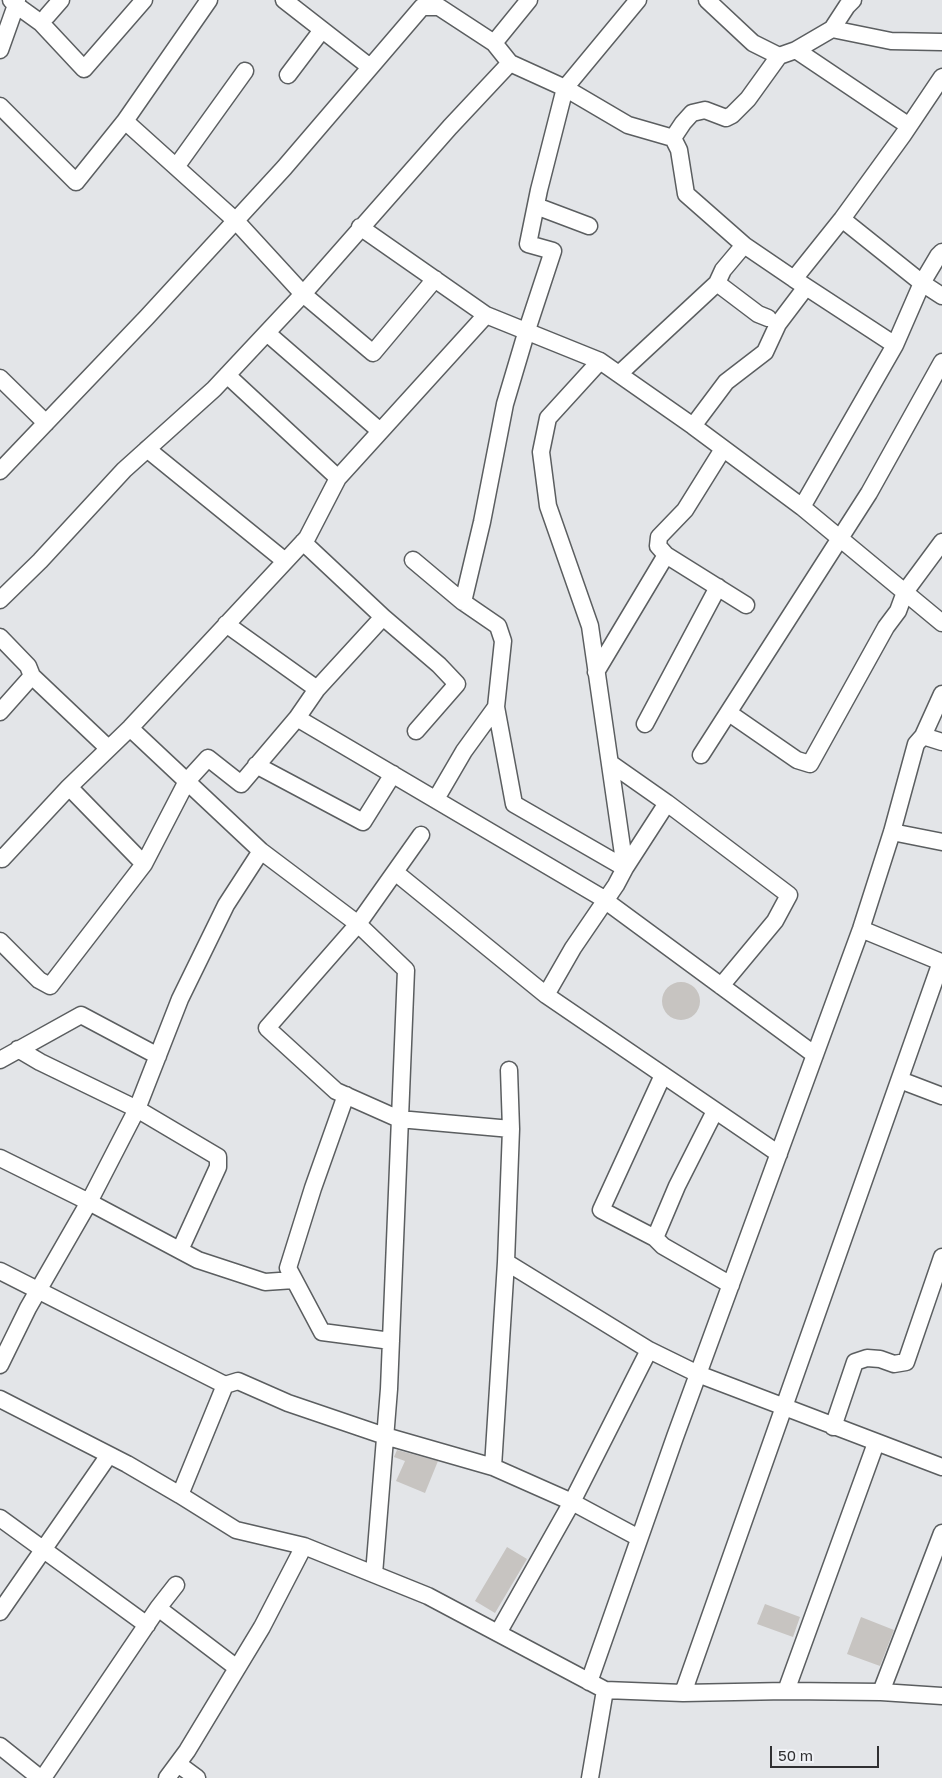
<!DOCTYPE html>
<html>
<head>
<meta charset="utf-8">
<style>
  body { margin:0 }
  #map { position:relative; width:942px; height:1778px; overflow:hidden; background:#e3e5e8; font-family:"Golos Text",sans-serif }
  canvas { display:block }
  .scale { position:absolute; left:770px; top:1746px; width:109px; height:22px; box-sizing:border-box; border:2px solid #303032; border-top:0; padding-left:6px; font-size:15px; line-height:18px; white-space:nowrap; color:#303032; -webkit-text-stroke:4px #f0f2f6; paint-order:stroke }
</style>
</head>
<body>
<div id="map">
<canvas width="942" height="1778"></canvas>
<div class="scale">50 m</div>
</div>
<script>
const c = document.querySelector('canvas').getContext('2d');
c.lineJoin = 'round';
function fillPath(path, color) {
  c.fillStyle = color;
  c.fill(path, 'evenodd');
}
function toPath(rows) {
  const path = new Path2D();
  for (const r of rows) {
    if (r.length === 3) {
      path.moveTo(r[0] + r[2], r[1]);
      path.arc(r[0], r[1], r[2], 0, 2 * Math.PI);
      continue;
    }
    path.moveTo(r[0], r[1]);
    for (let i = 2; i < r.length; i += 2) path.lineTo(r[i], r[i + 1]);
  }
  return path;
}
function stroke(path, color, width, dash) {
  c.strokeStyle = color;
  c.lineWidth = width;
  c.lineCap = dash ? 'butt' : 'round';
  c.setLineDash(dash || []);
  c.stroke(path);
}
const building = toPath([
  [681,1001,19],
  [397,1450,438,1461,425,1493,396,1481,405,1461,394,1457],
  [507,1547,527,1559,495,1613,475,1601],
  [765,1604,800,1617,793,1637,757,1624],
  [861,1617,894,1630,880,1666,847,1654]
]);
const minor = toPath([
  [17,0,16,5,41,23,84,69,144,0],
  [284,0,370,67],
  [529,0,494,43,510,63,565,88,539,190,528,244,553,251,527,330,505,404,482,522,463,602,498,626,503,641,496,707,514,804,625,868,667,803],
  [638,0,565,88,628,125,673,138,679,150,686,194,744,245,794,279],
  [707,0,753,43,779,56,796,50,832,29,891,41,942,42],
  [47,16,61,0],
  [832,29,847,6,853,0],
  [0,50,16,5,11,0],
  [796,50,909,126],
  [288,75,322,30],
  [0,106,76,182,125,121,209,0],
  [125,121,236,221,303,294,373,353,435,279],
  [673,138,683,123,692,113,705,110,726,118,732,115,748,99,779,56],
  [176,167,245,71],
  [536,206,589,226],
  [842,219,922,283,942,296],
  [360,227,486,315,600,361,693,426,802,507,895,345,794,279,842,219,903,135,942,77],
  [717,283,758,314,768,318],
  [267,333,380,431],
  [895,345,922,283,938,256,942,252],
  [619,374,717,283,723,270,744,245],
  [227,375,338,478],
  [0,378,46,423],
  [693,426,726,382,765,352,778,324,806,287],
  [147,449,285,561],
  [723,449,685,510,659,537,658,546,666,555,746,605],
  [0,471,147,317,284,168,422,7,439,7,494,43],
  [802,507,942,623],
  [303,542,383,617,317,689],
  [413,560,463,602],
  [0,600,40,561,124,470,214,389,303,294,450,127,510,63],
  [383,617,439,665,457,684,416,731],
  [226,624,317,689,297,718,599,896,815,1055],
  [0,637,28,666,32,676,108,748],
  [596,672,666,555],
  [0,712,32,676],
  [729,713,797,760,810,764,886,627,898,611,905,592,942,542],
  [645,724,718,587],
  [130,728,261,851,358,924,406,970,389,1389,374,1574],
  [923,736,942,742],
  [701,755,869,493,942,362],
  [610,763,667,803,789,895,775,921,721,986],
  [256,765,363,822,393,774],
  [69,787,144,864],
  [436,799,464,751,496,707],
  [892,832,942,842],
  [421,835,358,924,267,1028,336,1091,399,1119,511,1129,506,1262,649,1350,698,1374,942,1467],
  [0,857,2,859,69,787,130,728,307,538,338,478,486,315],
  [395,872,546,995,779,1154],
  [0,941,39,980,50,986,144,864,187,781,208,758,241,784,297,718],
  [546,995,573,948,616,885,625,868,590,626,548,506,541,452,548,418,600,361],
  [18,1049,40,1062,137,1109,218,1157,218,1167,180,1250],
  [0,1060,81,1015,158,1056],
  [509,1070,511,1129],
  [663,1075,601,1210,655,1238,663,1246,731,1285],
  [900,1080,942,1096],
  [346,1095,313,1188,288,1268,322,1332,391,1341],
  [0,1158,89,1202,198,1260,265,1282,294,1280],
  [655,1238,677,1186,715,1111],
  [0,1271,225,1385,238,1381,288,1403,385,1436,493,1467,506,1262],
  [0,1365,28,1308,89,1202,137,1109,180,999,226,905,261,851],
  [0,1399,127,1464,180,1495,236,1530,304,1546,428,1596,605,1690,590,1778],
  [833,1427,855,1362,867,1358,880,1359,894,1364,906,1362,942,1257],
  [493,1467,572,1502,639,1538],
  [180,1495,225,1385],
  [0,1518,147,1625],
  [158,1608,176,1585],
  [0,1612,109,1455],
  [498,1633,572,1502,649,1350],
  [589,1682,675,1437,861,929,892,832,916,744,923,736,942,694],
  [605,1690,683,1693,941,962,861,929],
  [786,1691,881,1692,942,1533],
  [881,1692,942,1696],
  [683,1693,786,1691,876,1443],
  [0,1746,40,1778],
  [178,1764,197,1778],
  [43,1778,158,1608,237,1668],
  [167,1778,187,1751,262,1627,304,1546]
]);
fillPath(building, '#c7c4c1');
stroke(minor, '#5b5e60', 19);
stroke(minor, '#fff', 16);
</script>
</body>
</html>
